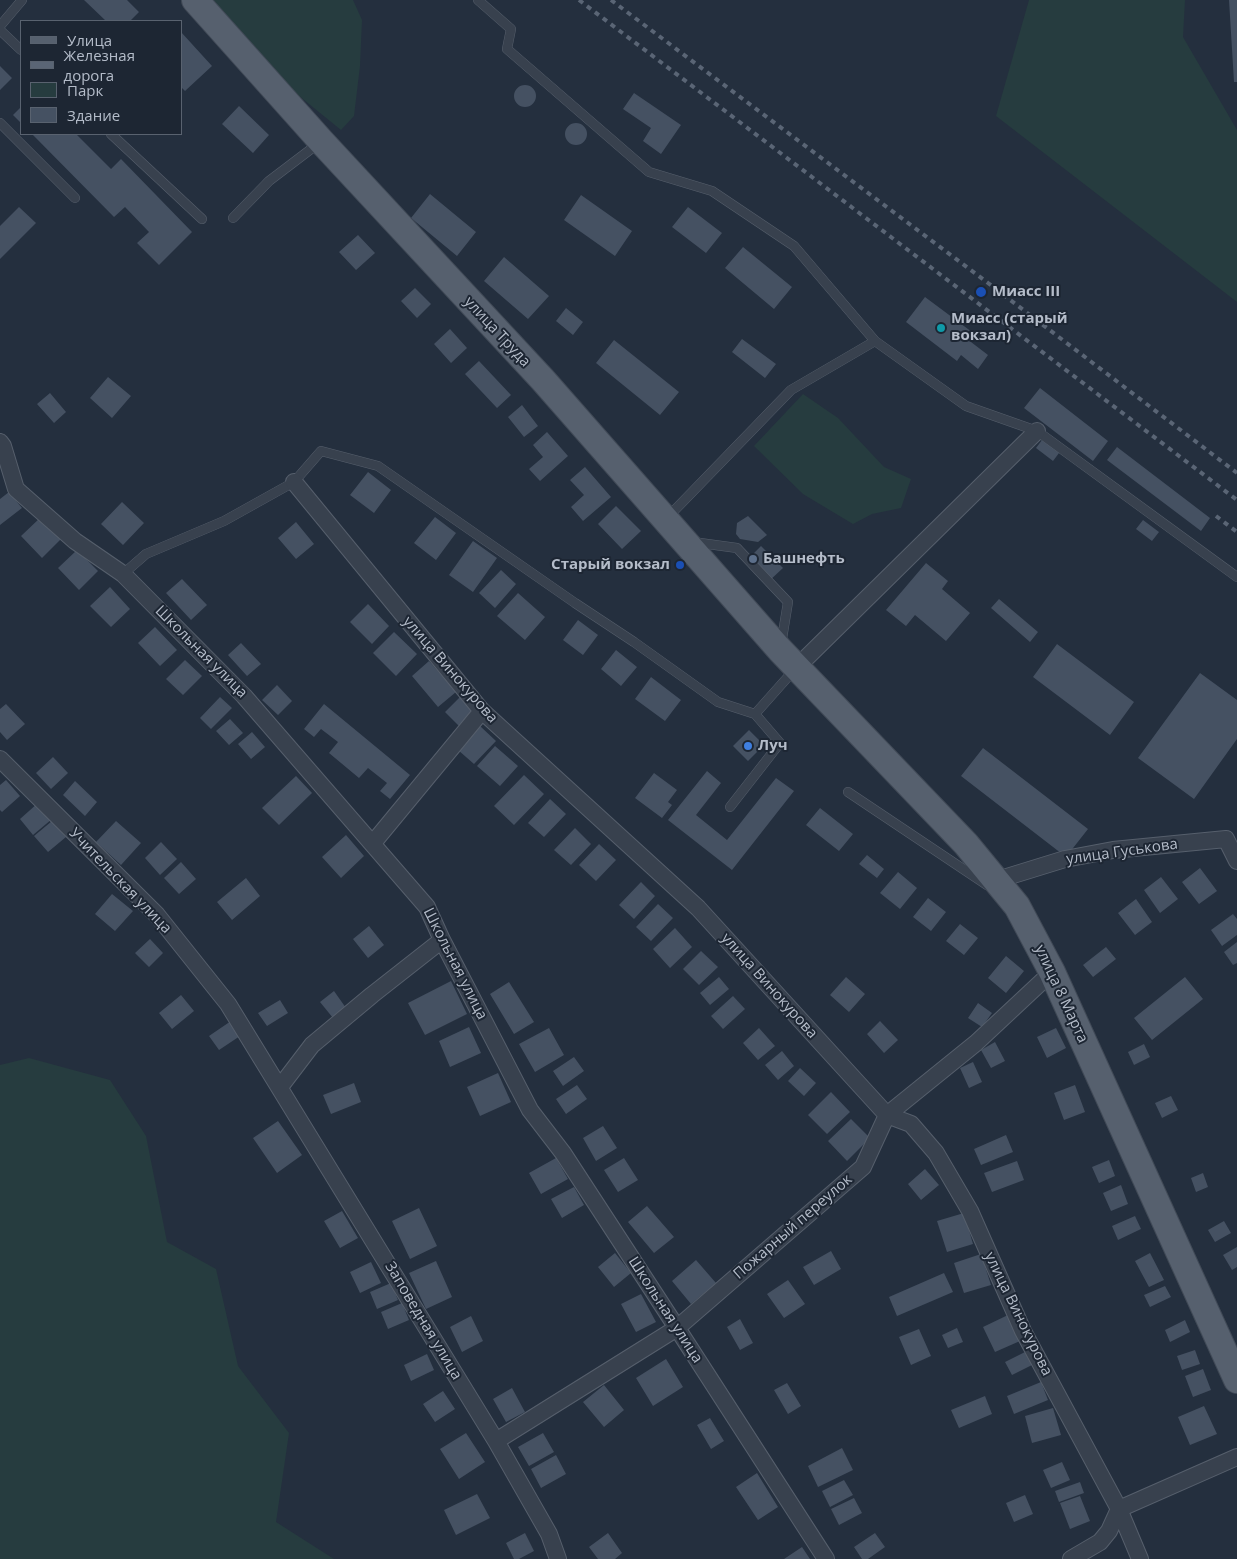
<!DOCTYPE html>
<html>
<head>
<meta charset="utf-8">
<style>
  body { margin:0 }
  #map { position:relative; width:1237px; height:1559px; overflow:hidden; background:#242f3e; font-family:"Open Sans",sans-serif }
  canvas { display:block }
  .legend { position:absolute; left:20px; top:20px; width:162px; height:115px; box-sizing:border-box; background:#1d2633; border:1px solid #59626f; margin:0; padding:6px 9px; list-style:none; font-size:15px; color:#b4bcc9 }
  .legend li { display:flex; align-items:center; gap:10px; height:25px }
  .legend b { width:25px; border:1px solid #59626f }
</style>
</head>
<body>
<div id="map">
<canvas width="1237" height="1559"></canvas>
<ul class="legend">
<li><b style="height:6px;background:#56606e"></b>Улица</li>
<li><b style="height:6px;background:#5a6575"></b>Железная дорога</li>
<li><b style="height:14px;background:#263c3f"></b>Парк</li>
<li><b style="height:14px;background:#455162"></b>Здание</li>
</ul>
</div>
<script>
const c = document.querySelector('canvas').getContext('2d');
c.lineJoin = 'round';
function fillPath(path, color) {
  c.fillStyle = color;
  c.fill(path, 'evenodd');
}
function toPath(rows) {
  const path = new Path2D();
  for (const r of rows) {
    if (r.length === 3) {
      path.moveTo(r[0] + r[2], r[1]);
      path.arc(r[0], r[1], r[2], 0, 2 * Math.PI);
      continue;
    }
    path.moveTo(r[0], r[1]);
    for (let i = 2; i < r.length; i += 2) path.lineTo(r[i], r[i + 1]);
  }
  return path;
}
function stroke(path, color, width, dash) {
  c.strokeStyle = color;
  c.lineWidth = width;
  c.lineCap = dash ? 'butt' : 'round';
  c.setLineDash(dash || []);
  c.stroke(path);
}
function drawText(font, color, halo, rows, align = 'center') {
  c.font = font + ' "Open Sans",sans-serif';
  c.lineWidth = 4;
  c.setLineDash([]);
  c.textBaseline = 'middle';
  c.strokeStyle = halo;
  c.fillStyle = color;
  for (const [text, x, y, turn = 0] of rows) {
    c.save();
    c.translate(x, y);
    c.rotate((+turn || 0) * Math.PI / 180);
    c.textAlign = isNaN(turn) ? turn : align;
    if (halo) c.strokeText(text, 0, 0);
    c.fillText(text, 0, 0);
    c.restore();
  }
}
const green = toPath([
  [203,0,353,0,362,20,360,66,354,116,341,130,293,91],
  [1029,0,1185,0,1183,37,1237,130,1237,302,996,116],
  [803,394,838,418,884,467,911,479,901,508,872,514,853,524,803,494,754,446],
  [29,1058,110,1080,146,1136,167,1242,216,1269,238,1366,289,1433,276,1522,334,1559,0,1559,0,1065]
]);
const building = toPath([
  [84,0,127,0,139,12,130,21,106,21],
  [1229,0,1237,0,1237,82,1234,82],
  [181,32,212,66,185,91,181,87],
  [0,66,12,78,0,90],
  [525,96,11],
  [634,93,681,125,661,154,643,141,651,128,623,109],
  [239,106,269,135,253,153,222,124],
  [21,107,21,123,13,115],
  [576,134,11],
  [32,134,76,134,111,169,121,159,192,232,159,265,137,243,149,232,125,207,114,217],
  [430,194,476,232,457,256,411,218],
  [581,195,632,231,615,256,564,220],
  [19,207,36,223,0,259,0,226],
  [688,207,722,233,706,253,672,227],
  [358,235,375,253,356,270,339,252],
  [743,247,792,287,774,309,725,268],
  [504,257,549,296,528,319,484,281],
  [415,288,431,304,417,318,401,301],
  [925,297,976,335,971,342,988,355,978,369,961,355,957,361,906,322],
  [566,308,583,322,573,335,556,321],
  [450,329,467,348,451,363,434,344],
  [742,339,776,364,765,378,732,352],
  [614,340,679,392,660,415,596,363],
  [479,361,511,395,497,408,465,374],
  [108,377,131,396,112,418,90,398],
  [1040,388,1108,441,1093,461,1024,408],
  [50,393,66,412,54,423,37,404],
  [522,405,538,426,524,437,508,417],
  [547,432,568,456,540,481,529,469,543,457,533,445],
  [1045,436,1062,449,1053,461,1036,448],
  [1117,447,1210,518,1201,531,1107,460],
  [585,467,611,497,583,521,571,507,584,495,570,480],
  [368,472,391,490,374,513,350,495],
  [9,492,22,508,0,525,0,499],
  [122,502,144,523,123,545,101,524],
  [616,506,641,531,622,549,598,524],
  [748,516,767,535,758,542,740,539,736,534,737,523],
  [41,517,61,539,42,558,21,536],
  [435,517,456,533,436,560,414,543],
  [1143,520,1159,532,1152,541,1136,529],
  [296,522,314,544,296,559,278,538],
  [473,541,497,558,473,592,449,575],
  [761,546,783,568,768,582,747,560],
  [77,550,98,571,79,590,58,568],
  [926,563,948,581,942,589,970,613,946,641,915,615,906,626,886,610],
  [501,570,516,584,495,608,479,593],
  [182,579,207,605,191,620,166,593],
  [110,587,130,609,111,627,90,606],
  [518,593,545,617,525,640,497,616],
  [999,599,1038,632,1030,642,991,608],
  [368,604,389,626,372,644,350,622],
  [578,620,598,635,583,655,563,640],
  [155,627,177,650,160,666,138,643],
  [394,632,417,654,396,676,373,653],
  [241,643,261,664,247,676,228,655],
  [1057,644,1134,702,1110,735,1033,677],
  [616,650,637,667,621,686,601,669],
  [185,660,202,676,183,695,166,679],
  [429,661,456,692,438,707,412,676],
  [1200,673,1237,700,1237,739,1194,799,1138,758],
  [651,677,681,700,665,721,635,699],
  [277,685,292,701,278,715,262,700],
  [220,697,232,708,211,729,200,718],
  [460,697,475,713,460,727,445,712],
  [6,704,25,724,7,740,0,732,0,709],
  [324,704,410,775,390,799,380,791,387,783,368,768,359,778,329,753,338,742,321,729,314,737,304,729],
  [230,719,243,733,229,745,216,731],
  [480,726,496,741,474,764,458,750],
  [749,730,764,745,748,761,733,746],
  [252,732,265,747,251,759,238,744],
  [495,746,518,766,500,786,477,766],
  [983,748,1088,829,1066,857,961,776],
  [53,757,68,773,51,789,36,773],
  [707,771,721,783,696,815,727,840,776,778,794,791,732,870,668,820],
  [654,773,677,790,668,802,672,805,662,818,635,798],
  [524,775,544,794,514,825,494,806],
  [296,776,312,793,279,825,262,808],
  [6,780,20,796,2,812,0,810,0,785],
  [75,781,97,802,85,816,63,795],
  [550,799,566,814,544,837,528,823],
  [38,803,52,819,33,835,20,819],
  [820,808,853,834,839,851,806,825],
  [52,821,66,837,48,852,34,836],
  [116,821,141,843,121,865,96,842],
  [575,828,591,844,571,865,554,850],
  [346,835,364,856,341,878,322,857],
  [161,842,177,859,160,875,145,858],
  [599,844,616,860,596,881,579,865],
  [867,855,884,869,877,878,859,864],
  [181,862,196,879,179,894,164,878],
  [1200,868,1217,891,1199,904,1182,882],
  [898,872,917,888,900,909,880,893],
  [1161,877,1178,899,1160,913,1144,890],
  [246,878,260,896,232,920,217,902],
  [641,882,655,896,634,919,619,905],
  [112,894,133,911,115,931,95,914],
  [928,898,946,912,931,931,913,917],
  [1136,899,1152,922,1135,935,1118,913],
  [658,904,673,918,651,941,636,927],
  [1233,914,1237,919,1237,935,1222,946,1211,930],
  [960,924,978,938,964,955,946,941],
  [369,926,384,945,368,958,353,939],
  [675,928,692,947,670,968,653,949],
  [150,939,163,953,149,967,135,953],
  [1237,942,1237,963,1233,965,1224,952],
  [1106,947,1116,959,1093,977,1083,965],
  [701,951,718,967,699,985,683,969],
  [1006,956,1024,971,1006,993,988,978],
  [719,977,729,989,710,1005,700,993],
  [846,977,865,994,849,1012,830,995],
  [1185,977,1203,999,1152,1040,1134,1018],
  [451,981,467,1014,425,1035,408,1003],
  [509,982,534,1022,514,1034,490,994],
  [334,991,346,1008,333,1018,320,1002],
  [181,995,194,1011,172,1029,159,1013],
  [733,996,745,1009,723,1029,711,1016],
  [280,1000,288,1013,267,1026,258,1013],
  [978,1003,992,1013,982,1027,968,1018],
  [231,1021,240,1036,219,1050,209,1036],
  [880,1021,898,1040,884,1053,867,1034],
  [469,1027,481,1053,450,1067,439,1041],
  [549,1028,564,1055,535,1072,519,1044],
  [759,1028,775,1046,758,1060,743,1043],
  [1056,1028,1066,1048,1047,1058,1037,1037],
  [995,1042,1005,1061,991,1068,981,1050],
  [1144,1044,1150,1057,1134,1065,1128,1052],
  [782,1051,794,1066,778,1080,765,1065],
  [574,1057,584,1071,563,1086,553,1071],
  [973,1062,982,1082,969,1088,960,1068],
  [800,1068,816,1083,804,1096,788,1081],
  [498,1073,511,1102,480,1116,467,1087],
  [354,1083,361,1102,331,1114,323,1095],
  [577,1085,587,1099,566,1114,556,1099],
  [1075,1085,1085,1112,1064,1120,1054,1093],
  [831,1092,850,1112,827,1134,808,1115],
  [1171,1096,1178,1110,1162,1118,1155,1103],
  [851,1119,870,1138,847,1161,828,1141],
  [278,1121,302,1155,277,1173,253,1138],
  [603,1126,617,1148,596,1161,583,1138],
  [1006,1135,1013,1152,981,1165,974,1149],
  [556,1158,568,1179,541,1194,529,1173],
  [624,1158,638,1180,618,1192,604,1170],
  [1109,1160,1115,1176,1099,1183,1092,1167],
  [1017,1161,1024,1180,992,1192,984,1173],
  [925,1169,939,1185,921,1200,908,1184],
  [1203,1173,1208,1187,1196,1192,1191,1178],
  [1121,1185,1128,1204,1111,1211,1103,1193],
  [574,1187,584,1205,562,1218,551,1199],
  [647,1206,674,1237,654,1253,628,1222],
  [419,1208,437,1246,410,1259,392,1221],
  [342,1211,358,1238,340,1248,324,1221],
  [964,1213,973,1244,947,1252,937,1221],
  [1135,1216,1141,1229,1118,1240,1112,1226],
  [1224,1221,1231,1233,1215,1242,1208,1230],
  [1237,1247,1237,1267,1232,1270,1223,1255],
  [831,1251,841,1269,814,1285,803,1267],
  [615,1253,631,1273,614,1287,598,1267],
  [1150,1253,1164,1280,1149,1287,1135,1261],
  [981,1254,991,1285,964,1293,954,1263],
  [696,1260,716,1283,691,1304,672,1281],
  [436,1261,452,1297,426,1309,409,1273],
  [371,1262,381,1283,360,1293,350,1272],
  [944,1273,953,1292,897,1316,889,1297],
  [788,1280,805,1304,784,1318,767,1294],
  [391,1283,398,1300,377,1309,370,1292],
  [1165,1286,1171,1297,1150,1307,1144,1295],
  [641,1294,656,1322,636,1332,621,1304],
  [402,1303,409,1320,388,1329,381,1312],
  [1008,1315,1020,1341,995,1352,983,1327],
  [471,1316,483,1341,462,1352,450,1327],
  [740,1319,753,1343,740,1350,727,1327],
  [1185,1320,1190,1332,1170,1342,1165,1330],
  [957,1328,963,1342,948,1348,942,1335],
  [919,1329,931,1356,911,1365,899,1337],
  [1195,1350,1200,1364,1182,1370,1177,1356],
  [1027,1351,1034,1364,1012,1375,1005,1362],
  [427,1354,434,1370,411,1381,404,1365],
  [666,1359,683,1387,653,1406,636,1378],
  [1203,1369,1211,1390,1193,1397,1185,1376],
  [1041,1382,1048,1400,1014,1414,1007,1396],
  [787,1383,801,1406,788,1414,774,1390],
  [604,1385,624,1410,604,1427,583,1402],
  [512,1388,525,1412,506,1422,493,1399],
  [443,1391,455,1409,435,1422,423,1404],
  [985,1396,992,1414,959,1428,951,1410],
  [1204,1406,1217,1434,1190,1445,1178,1417],
  [1053,1408,1061,1435,1032,1443,1025,1416],
  [710,1418,724,1441,711,1449,697,1425],
  [466,1433,485,1462,459,1479,440,1449],
  [543,1433,554,1452,529,1466,518,1447],
  [842,1448,853,1470,818,1487,808,1466],
  [556,1455,566,1474,541,1488,531,1469],
  [1062,1462,1070,1480,1051,1488,1043,1470],
  [757,1473,778,1507,758,1520,736,1487],
  [844,1480,853,1495,830,1507,822,1491],
  [1080,1482,1084,1493,1059,1502,1055,1491],
  [477,1494,490,1518,456,1535,444,1510],
  [1025,1495,1033,1514,1014,1522,1006,1503],
  [1080,1496,1090,1521,1070,1529,1060,1503],
  [854,1498,862,1513,839,1525,831,1509],
  [525,1533,534,1551,519,1559,514,1559,506,1543],
  [608,1533,622,1553,615,1559,598,1559,589,1547],
  [875,1533,885,1547,868,1559,862,1559,854,1547],
  [802,1547,810,1559,784,1559]
]);
const service = toPath([
  [478,0,511,29,507,49,649,172,712,191,794,246,875,341,966,406,1037,431,1237,577],
  [0,26,22,0],
  [0,30,21,50],
  [0,123,75,198],
  [111,134,202,219],
  [233,218,269,181,319,143],
  [667,518,791,390,875,341],
  [693,542,737,548,788,602,781,645],
  [123,574,146,554,224,521,294,482,321,451,378,466,575,603,634,642,718,702,755,714,795,669],
  [848,792,987,885],
  [730,807,780,743,755,714]
]);
const minor = toPath([
  [0,442,3,446,16,489,75,541,123,574,244,696,427,907,442,940,530,1110,563,1153,677,1328,826,1559],
  [294,482,482,711,698,908,887,1115,911,1124,936,1153,970,1211,1023,1331,1119,1509,1140,1559],
  [797,667,1037,431],
  [0,759,157,915,228,1004,496,1441,549,1534,558,1559],
  [373,843,482,711],
  [997,880,1065,859,1113,850,1226,839,1237,861],
  [280,1087,312,1045,372,995,442,940],
  [496,1441,677,1328,863,1167,887,1115,976,1043,1052,972],
  [1071,1559,1100,1542,1109,1531,1119,1509,1237,1457]
]);
const primary = toPath([
  [195,0,321,141,543,380,780,650,966,844,1017,906,1052,972,1237,1380]
]);
const rail = toPath([
  [579,0,1237,500],
  [611,0,988,283,1237,473],
  [1216,516,1237,532]
]);
const markers = [
  [981,292,6,"#1a4fb4"],
  [941,328,5,"#0f9aa8"],
  [753,559,5,"#5c6f8a"],
  [680,565,5,"#1a4fb4"],
  [748,746,5,"#3f7fe0"]
];
const poiNames = [
  ["Миасс III",992,292],
  ["Миасс (старый",951,319],
  ["вокзал)",951,336],
  ["Башнефть",763,559],
  ["Старый вокзал",670,565,"right"],
  ["Луч",758,746]
];
const streetNames = [
  ["улица Труда",497,332,47],
  ["Школьная улица",201,652,45],
  ["улица Винокурова",450,670,49],
  ["улица Гуськова",1122,852,-8],
  ["Учительская улица",120,881,46],
  ["Школьная улица",455,964,63],
  ["улица Винокурова",769,986,48],
  ["улица 8 Марта",1061,994,65],
  ["Пожарный переулок",793,1227,-41],
  ["Школьная улица",665,1310,57],
  ["улица Винокурова",1018,1314,64],
  ["Заповедная улица",423,1321,59]
];
fillPath(green, '#263c3f');
fillPath(building, '#455162');
stroke(service, '#565f6c', 10);
stroke(minor, '#565f6c', 18);
stroke(primary, '#414a57', 28);
stroke(service, '#38414e', 9);
stroke(minor, '#38414e', 16);
stroke(primary, '#56606e', 26);
stroke(rail, '#5a6575', 4, [5, 5]);
for (const [x, y, r, color] of markers) {
  const dot = new Path2D();
  dot.arc(x, y, r, 0, 2 * Math.PI);
  c.fillStyle = color;
  c.fill(dot);
  stroke(dot, '#1d2633', 2);
}
drawText('bold 15px', '#b4bcc9', '#1d2633', poiNames, 'left');
drawText('15px', '#b4bcc9', '#1d2633', streetNames);
</script>
</body>
</html>
